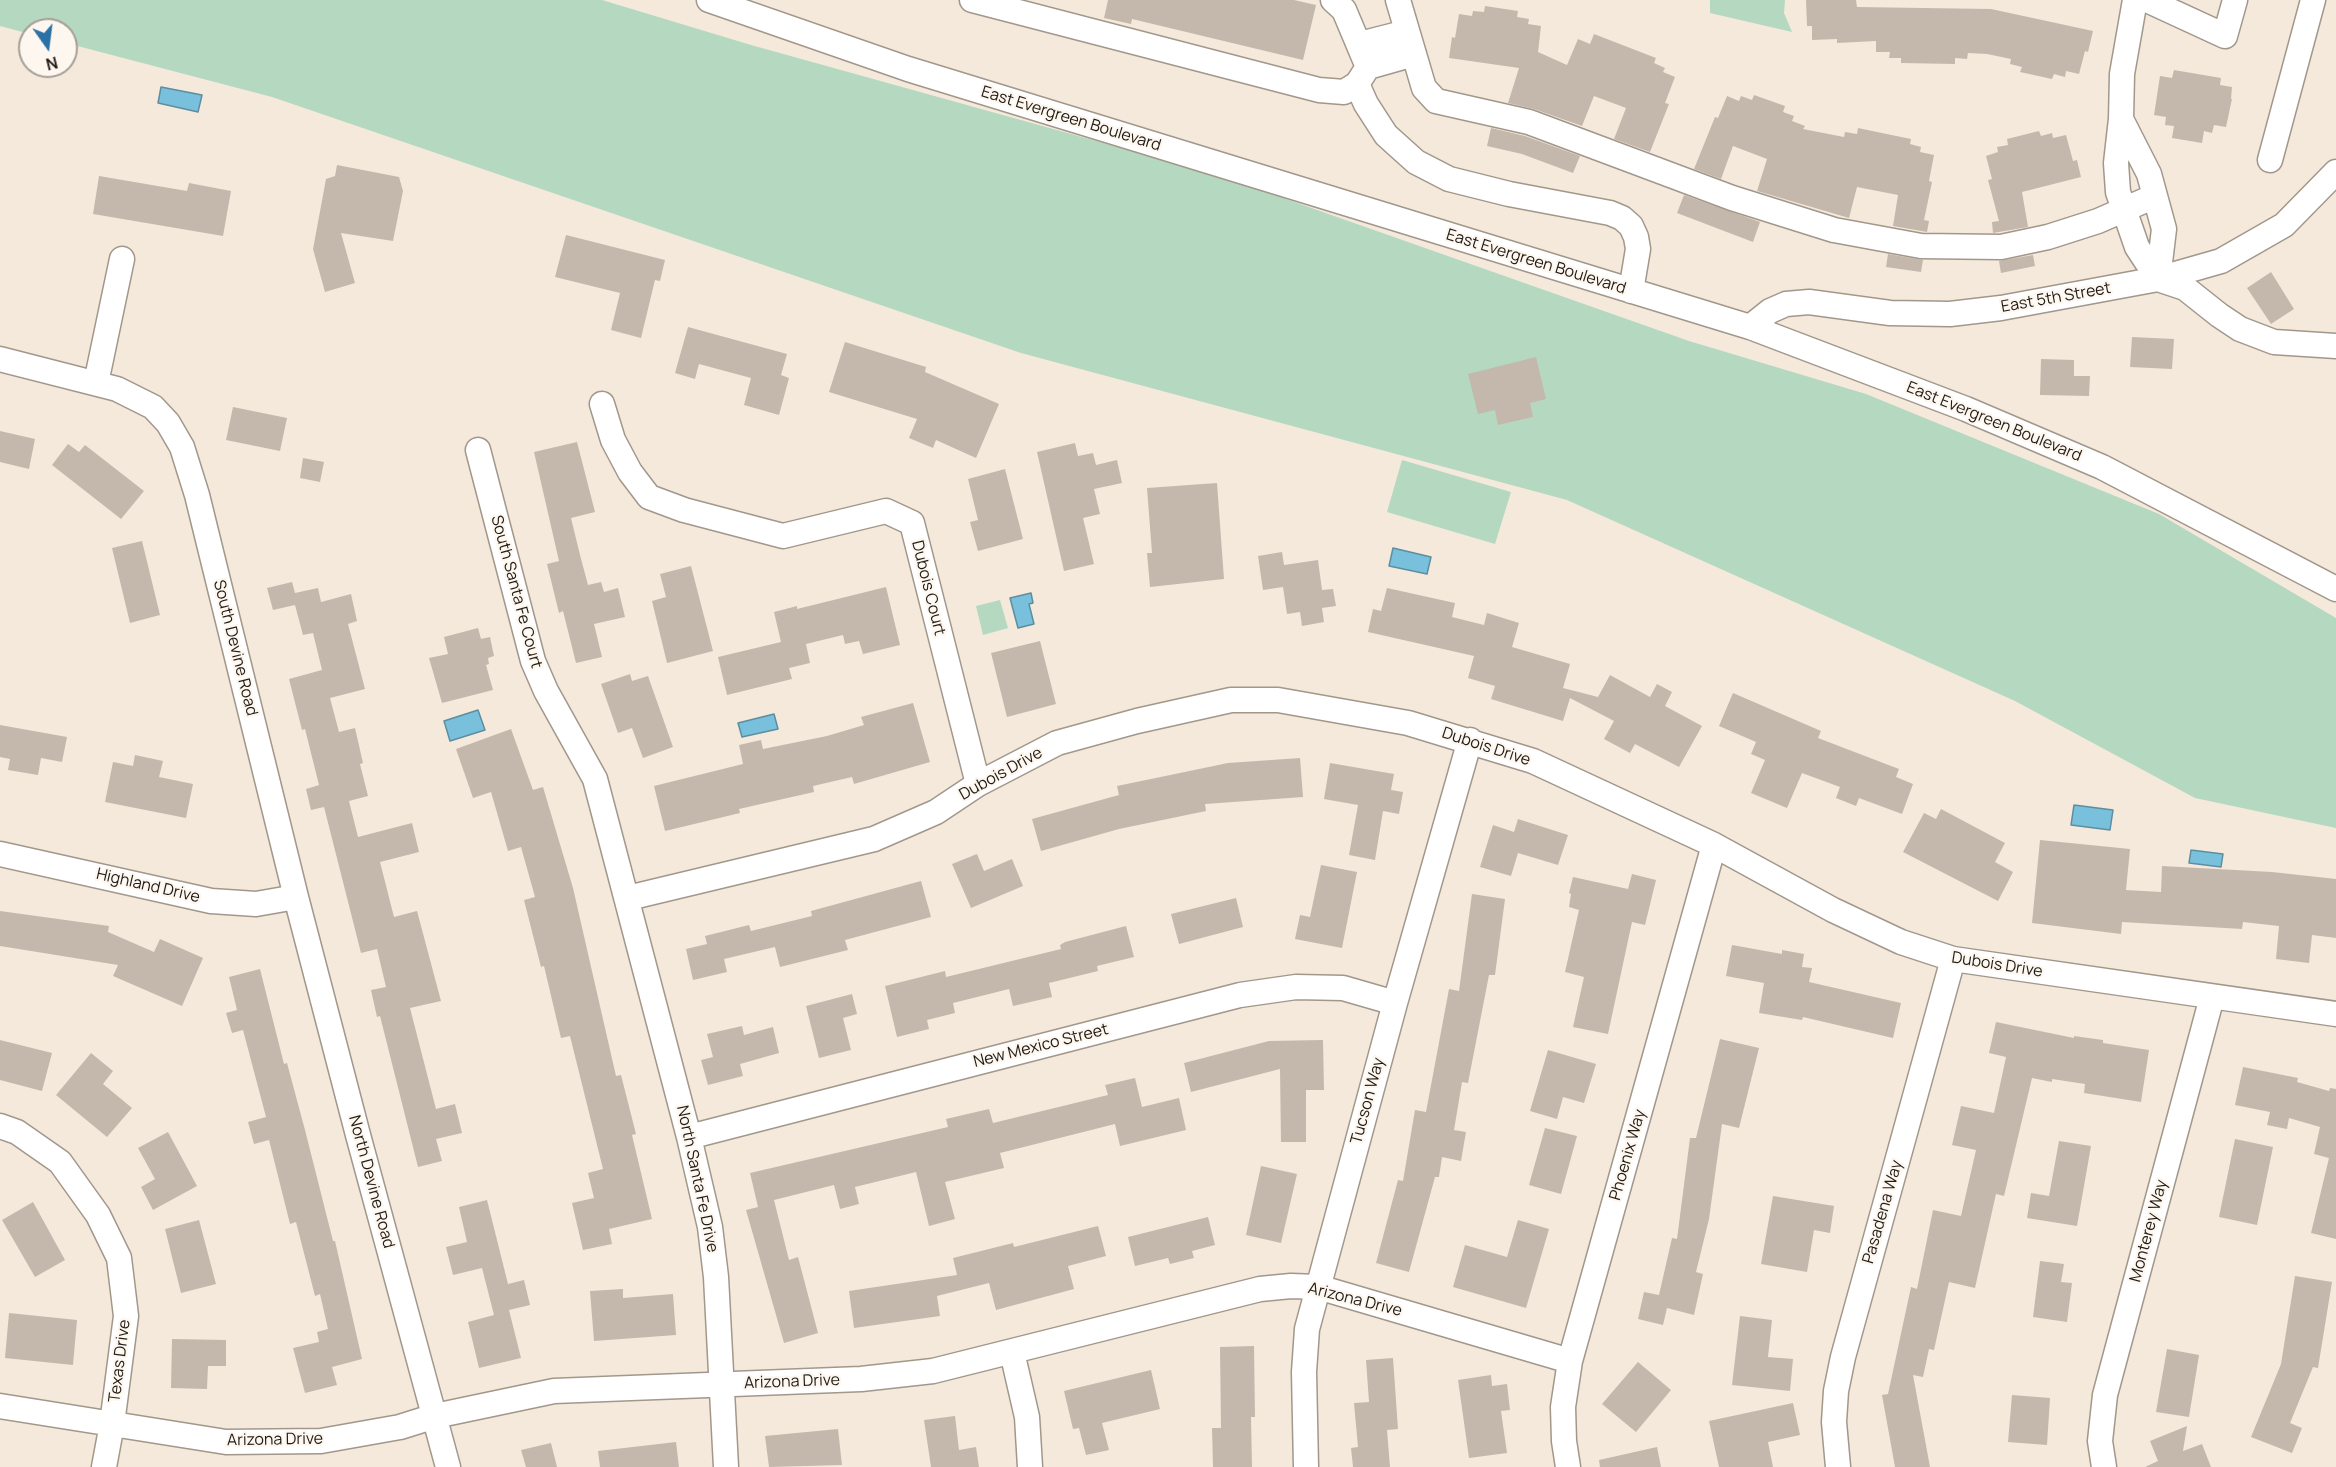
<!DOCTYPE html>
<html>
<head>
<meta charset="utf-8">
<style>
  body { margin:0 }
  #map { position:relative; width:2336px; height:1467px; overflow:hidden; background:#f5e9dc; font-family:Manrope,sans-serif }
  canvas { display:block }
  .north { position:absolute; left:18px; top:18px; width:60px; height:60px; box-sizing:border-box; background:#fef7ef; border:2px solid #a59f98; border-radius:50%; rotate:166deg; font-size:16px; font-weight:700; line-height:24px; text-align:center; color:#1f1b16 }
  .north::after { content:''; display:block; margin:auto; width:21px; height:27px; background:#2b71a6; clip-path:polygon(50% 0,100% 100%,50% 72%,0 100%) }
</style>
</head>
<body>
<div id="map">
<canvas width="2336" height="1467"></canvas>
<div class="north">N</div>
</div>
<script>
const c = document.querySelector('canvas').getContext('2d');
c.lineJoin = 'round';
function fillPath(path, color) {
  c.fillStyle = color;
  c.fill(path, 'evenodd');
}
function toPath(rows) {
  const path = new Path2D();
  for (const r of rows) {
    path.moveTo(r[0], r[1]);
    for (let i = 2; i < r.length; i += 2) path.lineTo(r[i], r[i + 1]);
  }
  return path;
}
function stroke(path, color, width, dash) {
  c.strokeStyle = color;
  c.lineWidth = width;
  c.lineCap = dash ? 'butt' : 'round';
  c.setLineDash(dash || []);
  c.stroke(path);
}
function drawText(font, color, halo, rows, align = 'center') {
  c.font = font + ' Manrope,sans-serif';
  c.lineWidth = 4.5;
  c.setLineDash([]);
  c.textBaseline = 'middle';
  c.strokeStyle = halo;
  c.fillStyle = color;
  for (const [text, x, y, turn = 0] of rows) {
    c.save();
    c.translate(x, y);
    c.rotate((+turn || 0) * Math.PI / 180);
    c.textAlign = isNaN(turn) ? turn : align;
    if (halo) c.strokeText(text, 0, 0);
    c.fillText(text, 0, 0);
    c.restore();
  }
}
const green = toPath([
  [0,0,602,0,751,45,1215,174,1689,341,1866,394,2159,514,2336,618,2336,828,2195,798,2015,701,1567,500,1021,353,272,97,66,43,66,30,30,30,30,34,0,26],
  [1710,0,1785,0,1784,13,1792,32,1710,13],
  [1402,460,1511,492,1495,544,1387,512],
  [1000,600,1008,628,983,635,976,606]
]);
const water = toPath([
  [161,87,202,95,198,112,158,103,161,87],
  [1393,548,1431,557,1427,574,1389,566,1393,548],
  [1031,593,1033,603,1029,604,1034,624,1018,628,1010,598,1031,593],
  [478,710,485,730,450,741,444,721,478,710],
  [774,714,778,729,742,737,738,723,774,714],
  [2074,805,2113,810,2110,830,2071,825,2074,805],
  [2191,850,2223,854,2221,867,2189,863,2191,850]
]);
const building = toPath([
  [1108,0,1294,0,1316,5,1303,60,1132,19,1131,24,1104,18],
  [1806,0,1856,0,1857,7,1991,9,2093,31,2088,52,2085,51,2079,74,2066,71,2065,77,2054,74,2052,79,2020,72,2022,67,2010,64,2011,59,1987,54,1968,53,1967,59,1955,58,1955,64,1901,63,1901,58,1889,58,1890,52,1876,52,1876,41,1837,43,1837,39,1812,40,1812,26,1807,26],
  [1485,6,1518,11,1517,17,1529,19,1528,24,1541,26,1538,52,1567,65,1578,39,1590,44,1594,34,1656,58,1654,63,1665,68,1663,72,1675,77,1665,103,1669,104,1650,152,1614,139,1626,108,1594,96,1582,126,1534,109,1508,103,1519,68,1449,58,1452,37,1455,38,1459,14,1472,16,1473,11,1484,12],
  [2174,70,2221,78,2220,85,2232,87,2231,99,2232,99,2226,127,2214,125,2212,133,2204,131,2202,143,2172,138,2174,126,2165,125,2166,117,2154,115,2160,76,2172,78],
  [1754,95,1785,106,1783,112,1794,116,1792,121,1805,126,1803,129,1844,137,1845,132,1857,134,1858,128,1877,132,1911,139,1910,144,1921,147,1920,152,1934,155,1929,181,1932,182,1924,220,1929,221,1927,232,1893,226,1898,195,1857,187,1849,218,1757,191,1767,159,1733,146,1721,179,1694,169,1715,117,1718,118,1727,96,1739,101,1741,96,1752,100],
  [1491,128,1525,136,1580,156,1573,173,1522,154,1487,146],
  [2039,131,2041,136,2052,133,2053,138,2066,135,2073,161,2077,160,2081,177,2022,192,2028,227,1993,233,1992,222,1999,221,1988,180,1992,179,1986,156,1998,152,1997,147,2008,145,2007,139],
  [337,165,399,177,403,191,393,241,341,233,355,283,325,292,313,249,326,179,335,176],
  [99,176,187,191,189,183,231,191,223,236,93,214],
  [1684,195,1760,222,1753,242,1677,213],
  [566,235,665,260,660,281,655,280,641,338,611,330,620,293,555,277],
  [1888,254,1923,260,1921,272,1886,267],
  [2033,255,2035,266,2001,273,1999,261],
  [2271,272,2294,309,2271,324,2247,288],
  [688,327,787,354,781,375,789,378,779,415,744,405,751,378,699,364,695,379,675,373],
  [2132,337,2174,339,2172,369,2130,367],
  [845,342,926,367,925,372,999,404,976,458,936,440,933,448,909,438,917,419,829,392],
  [1536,357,1546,399,1530,403,1533,417,1498,425,1495,410,1478,414,1468,374],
  [2041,359,2074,360,2074,376,2090,376,2089,396,2040,395],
  [233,407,287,418,280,451,226,440],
  [0,431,35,439,29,469,0,462],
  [577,442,595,512,571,518,580,555,588,585,601,582,604,592,618,588,625,617,594,624,602,657,576,663,563,611,559,613,547,564,559,561,534,452],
  [1075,443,1078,456,1093,453,1096,465,1117,460,1122,483,1094,489,1100,514,1083,518,1094,564,1064,571,1037,452],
  [68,444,79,452,85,445,144,491,121,519,52,465],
  [303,458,324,462,320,482,300,478],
  [1005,469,1023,539,978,551,970,522,978,520,968,479],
  [1217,483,1224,579,1150,587,1147,553,1152,553,1147,488],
  [142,541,160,615,130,623,112,548],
  [1282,552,1284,565,1318,560,1322,590,1333,589,1336,606,1322,608,1324,622,1302,626,1300,612,1287,614,1283,587,1263,590,1258,556],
  [691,566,713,651,667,663,652,601,666,597,660,574],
  [292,582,295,593,318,588,321,602,351,594,357,621,348,624,365,689,330,698,339,732,355,728,363,763,360,764,368,796,349,801,358,837,412,823,419,852,380,862,394,917,417,911,441,1001,410,1008,436,1109,455,1104,462,1133,436,1139,442,1161,418,1167,380,1016,377,1017,371,990,386,987,377,949,361,953,324,807,311,810,306,789,319,785,305,729,302,730,289,679,322,670,313,633,303,635,295,605,273,610,267,588],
  [886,587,900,645,863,654,859,641,845,644,843,635,806,644,810,663,789,668,792,679,727,695,718,657,781,642,774,612,797,606,797,609],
  [1387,588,1455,603,1452,617,1484,625,1487,613,1519,623,1512,647,1570,664,1563,688,1598,697,1610,675,1650,697,1657,684,1672,692,1665,706,1702,726,1679,767,1635,744,1630,753,1604,739,1614,721,1570,698,1563,721,1491,699,1495,686,1468,678,1474,656,1368,632,1373,609,1381,611],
  [478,628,481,639,490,637,494,656,488,658,489,664,486,665,493,690,442,703,429,658,448,654,444,637],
  [1040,641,1056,704,1007,717,991,653],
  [630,674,632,681,648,676,673,747,643,758,632,728,618,733,601,684],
  [1733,693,1821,731,1818,738,1899,769,1896,777,1913,784,1902,814,1859,798,1856,806,1836,798,1840,787,1802,773,1787,808,1751,793,1765,760,1751,754,1756,742,1719,726],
  [913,703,930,762,854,784,852,777,813,786,814,792,739,809,740,813,665,831,654,786,743,764,739,745,761,740,763,749,827,736,864,725,861,717],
  [0,725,67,737,62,762,41,758,38,775,8,770,10,759,0,757],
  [511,729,533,790,543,787,573,888,616,1076,621,1075,636,1134,632,1135,652,1219,609,1229,612,1244,583,1250,572,1203,594,1198,588,1173,603,1169,570,1036,561,1038,544,966,541,967,524,900,535,897,521,847,508,851,491,792,473,798,456,749],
  [135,755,163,761,159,777,193,784,186,818,105,802,113,762,133,766],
  [1300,758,1303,797,1205,804,1206,811,1119,829,1041,851,1032,819,1119,795,1117,786,1228,763],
  [1330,763,1394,774,1391,790,1403,792,1399,814,1383,811,1375,860,1349,855,1358,805,1324,799],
  [1941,809,2005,843,1995,862,2013,872,1998,901,1903,852,1924,813,1936,819],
  [1518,819,1568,835,1558,865,1518,853,1511,876,1480,867,1493,825,1514,832],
  [2040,840,2130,849,2126,890,2161,892,2162,866,2272,872,2336,879,2336,938,2312,935,2309,963,2276,959,2279,926,2243,922,2242,929,2122,922,2121,934,2032,923],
  [977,854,984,871,1012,859,1023,886,971,908,952,864],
  [1321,865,1357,872,1342,948,1295,939,1300,915,1310,917],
  [1632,874,1656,880,1645,925,1632,922,1608,1034,1573,1027,1584,977,1565,972,1579,910,1569,907,1571,894,1569,893,1573,877,1628,889],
  [921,881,931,917,845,940,848,950,780,967,775,947,724,959,727,972,693,980,686,949,707,944,705,936,749,925,751,931,812,916,811,911],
  [1472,894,1505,899,1495,975,1489,975,1468,1083,1462,1082,1454,1130,1466,1132,1461,1161,1442,1157,1439,1177,1435,1177,1409,1272,1376,1263,1398,1180,1403,1181,1415,1110,1426,1112,1449,989,1459,991],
  [1236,898,1243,927,1179,944,1171,914],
  [0,911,109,926,108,932,154,952,160,939,203,958,182,1006,113,976,118,965,0,946],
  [1126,926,1134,957,1097,966,1098,971,1049,983,1052,997,1013,1006,1009,989,953,1003,955,1013,927,1020,929,1029,897,1037,885,986,945,971,946,977,1061,949,1060,945,1065,942],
  [1732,945,1782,954,1782,950,1804,954,1802,967,1812,968,1809,982,1901,1003,1893,1038,1803,1017,1802,1020,1759,1013,1764,983,1726,976],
  [260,969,284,1064,287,1063,305,1130,333,1241,335,1241,362,1359,332,1367,337,1385,305,1393,293,1348,319,1342,317,1332,328,1329,320,1294,315,1296,296,1222,290,1224,269,1140,254,1144,248,1122,266,1117,243,1030,232,1033,226,1013,237,1010,229,977],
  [852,994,857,1014,843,1018,851,1050,819,1058,806,1006],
  [1996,1022,2074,1038,2074,1036,2103,1040,2103,1043,2149,1050,2141,1102,2084,1093,2085,1084,2052,1079,2052,1082,2032,1078,2004,1196,1996,1194,1975,1288,1949,1282,1934,1350,1929,1349,1923,1377,1913,1375,1930,1467,1895,1467,1882,1395,1888,1394,1911,1287,1917,1289,1933,1210,1961,1216,1976,1150,1952,1145,1961,1106,1994,1113,2006,1057,1989,1053],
  [742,1026,744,1035,773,1027,779,1053,740,1064,743,1076,708,1085,701,1060,713,1057,707,1034],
  [1720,1039,1759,1048,1739,1128,1722,1124,1709,1219,1696,1272,1703,1274,1694,1315,1667,1308,1663,1325,1638,1319,1644,1292,1659,1295,1672,1238,1677,1239,1690,1138,1696,1138],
  [0,1040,52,1053,42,1091,0,1080],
  [1323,1040,1324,1090,1306,1090,1306,1142,1281,1142,1280,1069,1191,1092,1184,1063,1269,1041],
  [1548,1050,1596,1064,1584,1103,1563,1097,1557,1119,1530,1111],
  [91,1053,113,1071,103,1084,132,1108,107,1137,56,1095],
  [2243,1067,2298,1078,2297,1082,2329,1091,2330,1088,2336,1089,2336,1239,2311,1233,2329,1158,2314,1154,2320,1127,2289,1118,2287,1129,2267,1125,2270,1112,2235,1105],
  [1135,1078,1142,1107,1179,1098,1186,1130,1120,1146,1115,1124,1000,1153,1004,1168,945,1182,955,1219,929,1226,916,1172,855,1187,859,1204,840,1209,834,1185,774,1200,789,1260,798,1257,818,1333,784,1343,746,1210,758,1207,750,1173,948,1127,946,1119,989,1109,993,1123,1108,1095,1105,1085],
  [1545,1128,1577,1136,1561,1194,1529,1185],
  [168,1132,197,1186,153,1210,141,1187,155,1179,138,1148],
  [2235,1139,2273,1147,2257,1225,2219,1217],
  [2059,1141,2091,1146,2077,1226,2027,1218,2031,1193,2049,1196],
  [1261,1166,1297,1174,1281,1243,1246,1235],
  [1773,1196,1834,1206,1830,1233,1814,1230,1807,1272,1761,1264],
  [487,1200,508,1284,524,1280,530,1305,509,1310,521,1358,479,1368,468,1322,494,1315,482,1268,453,1275,446,1247,467,1242,459,1207],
  [33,1202,65,1260,35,1277,2,1220],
  [1208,1217,1215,1245,1192,1251,1194,1258,1170,1264,1168,1258,1135,1266,1128,1237],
  [199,1220,216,1284,181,1293,165,1229],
  [1518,1220,1549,1229,1526,1308,1453,1287,1465,1245,1507,1257],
  [1098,1226,1106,1256,1068,1266,1074,1289,996,1310,989,1283,937,1296,940,1316,854,1328,849,1291,957,1275,953,1258,1013,1243,1014,1247],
  [2040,1261,2064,1264,2061,1282,2072,1283,2067,1322,2033,1317],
  [2295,1276,2332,1282,2318,1368,2313,1367,2290,1423,2302,1428,2292,1453,2251,1437,2281,1364],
  [623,1289,623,1298,673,1294,676,1335,594,1341,590,1291],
  [9,1313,77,1320,73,1365,5,1358],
  [1740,1316,1772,1320,1768,1357,1793,1359,1790,1391,1732,1385],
  [172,1339,226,1340,226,1366,208,1366,207,1389,171,1388],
  [1254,1346,1255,1417,1251,1417,1252,1467,1213,1467,1212,1428,1221,1428,1220,1347],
  [2167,1349,2199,1355,2189,1417,2156,1412],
  [1393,1358,1398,1429,1387,1430,1390,1467,1353,1467,1351,1448,1358,1447,1354,1403,1369,1402,1366,1360],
  [1638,1362,1671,1390,1636,1432,1602,1404],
  [1151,1370,1160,1409,1102,1423,1109,1450,1086,1455,1079,1428,1073,1429,1064,1391],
  [1491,1375,1492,1386,1507,1384,1510,1410,1501,1411,1507,1453,1469,1458,1458,1380],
  [2012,1395,2050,1398,2047,1445,2008,1442],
  [1793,1403,1800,1435,1768,1442,1773,1467,1719,1467,1709,1421],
  [955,1416,959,1450,976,1447,979,1467,931,1467,924,1420],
  [2187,1426,2183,1451,2202,1444,2211,1467,2145,1467,2158,1461,2150,1441],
  [838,1429,842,1465,769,1467,765,1436],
  [676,1442,679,1467,600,1467,598,1451],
  [551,1443,557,1467,526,1467,521,1450],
  [1657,1447,1661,1467,1600,1467,1599,1460]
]);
const minor = toPath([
  [709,0,908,69,1750,327,1966,409,2102,467,2336,589],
  [972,0,1319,90,1344,92,1357,84,1368,67,1414,54],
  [1333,0,1344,10,1368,67],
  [1398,0,1424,88,1436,101,1529,122,1732,198,1834,230,1921,246,2001,247,2048,237,2098,221,2155,196],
  [2147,0,2225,36,2235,0],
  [1360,44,1407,32],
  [1357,84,1366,104,1386,135,1416,162,1449,179,1509,194,1610,213,1622,218,1631,226,1636,237,1638,249,1631,291],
  [2121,119,2149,174,2164,229,2158,279,2137,247,2118,192,2116,163,2121,119],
  [2121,119,2122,74,2135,0],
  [2270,160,2313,0],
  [2158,279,2185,288,2219,315,2240,329,2274,342,2336,346],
  [1750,327,1770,311,1786,304,1809,302,1890,313,1950,314,2001,308,2158,279,2221,261,2284,225,2336,172],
  [0,359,117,389,153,407,168,423,182,447,197,495,296,897,358,1135,448,1467],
  [96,383,122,259],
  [602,404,613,440,630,472,649,497,684,510,783,536,886,511,912,523,978,784],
  [478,450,533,661,546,691,595,779,689,1137,710,1227,716,1277,726,1467],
  [0,854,211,901,256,904,296,897],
  [628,898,874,839,936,812,978,784,1057,743,1137,721,1231,700,1278,700,1408,723,1533,761,1714,845,1833,910,1901,942,1953,959,2336,1014],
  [0,1126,17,1132,60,1162,98,1215,119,1258,126,1316,112,1424,104,1467],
  [689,1137,1240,995,1296,987,1343,988,1395,1003],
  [1012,1352,1027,1417,1030,1467],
  [0,1406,226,1442,321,1441,400,1427,435,1416,554,1391,861,1379,933,1371,1260,1289,1291,1286,1318,1287,1570,1361],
  [1306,1467,1304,1372,1307,1329,1395,1003,1470,740],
  [1568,1467,1564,1441,1563,1407,1570,1361,1714,845],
  [1838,1467,1834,1422,1836,1391,1843,1357,1953,959],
  [2104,1467,2100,1441,2105,1395,2212,997]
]);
const streetNames = [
  ["East Evergreen Boulevard",1071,119,17],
  ["East Evergreen Boulevard",1536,262,17],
  ["East 5th Street",2056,298,-10],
  ["East Evergreen Boulevard",1994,422,22],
  ["Dubois Court",928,588,76],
  ["South Santa Fe Court",516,592,75],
  ["South Devine Road",235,648,76],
  ["Dubois Drive",1486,747,18],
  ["Dubois Drive",1001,774,-29],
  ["Highland Drive",148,886,13],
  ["Dubois Drive",1997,965,9],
  ["New Mexico Street",1041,1046,-14],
  ["Tucson Way",1368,1101,-75],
  ["Phoenix Way",1628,1155,-74],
  ["North Santa Fe Drive",697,1179,78],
  ["North Devine Road",371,1182,75],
  ["Pasadena Way",1883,1212,-74],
  ["Monterey Way",2149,1231,-75],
  ["Arizona Drive",1355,1300,14],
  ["Texas Drive",120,1361,-83],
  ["Arizona Drive",792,1382,-2],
  ["Arizona Drive",275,1440,-1]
];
fillPath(green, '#b4d8c0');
fillPath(water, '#78c0db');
stroke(water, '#5d8ea0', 1.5);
fillPath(building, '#c4b8ac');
stroke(minor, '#a2978b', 27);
stroke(minor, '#fff', 24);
drawText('16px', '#1f1b16', '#fef7ef', streetNames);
</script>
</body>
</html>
